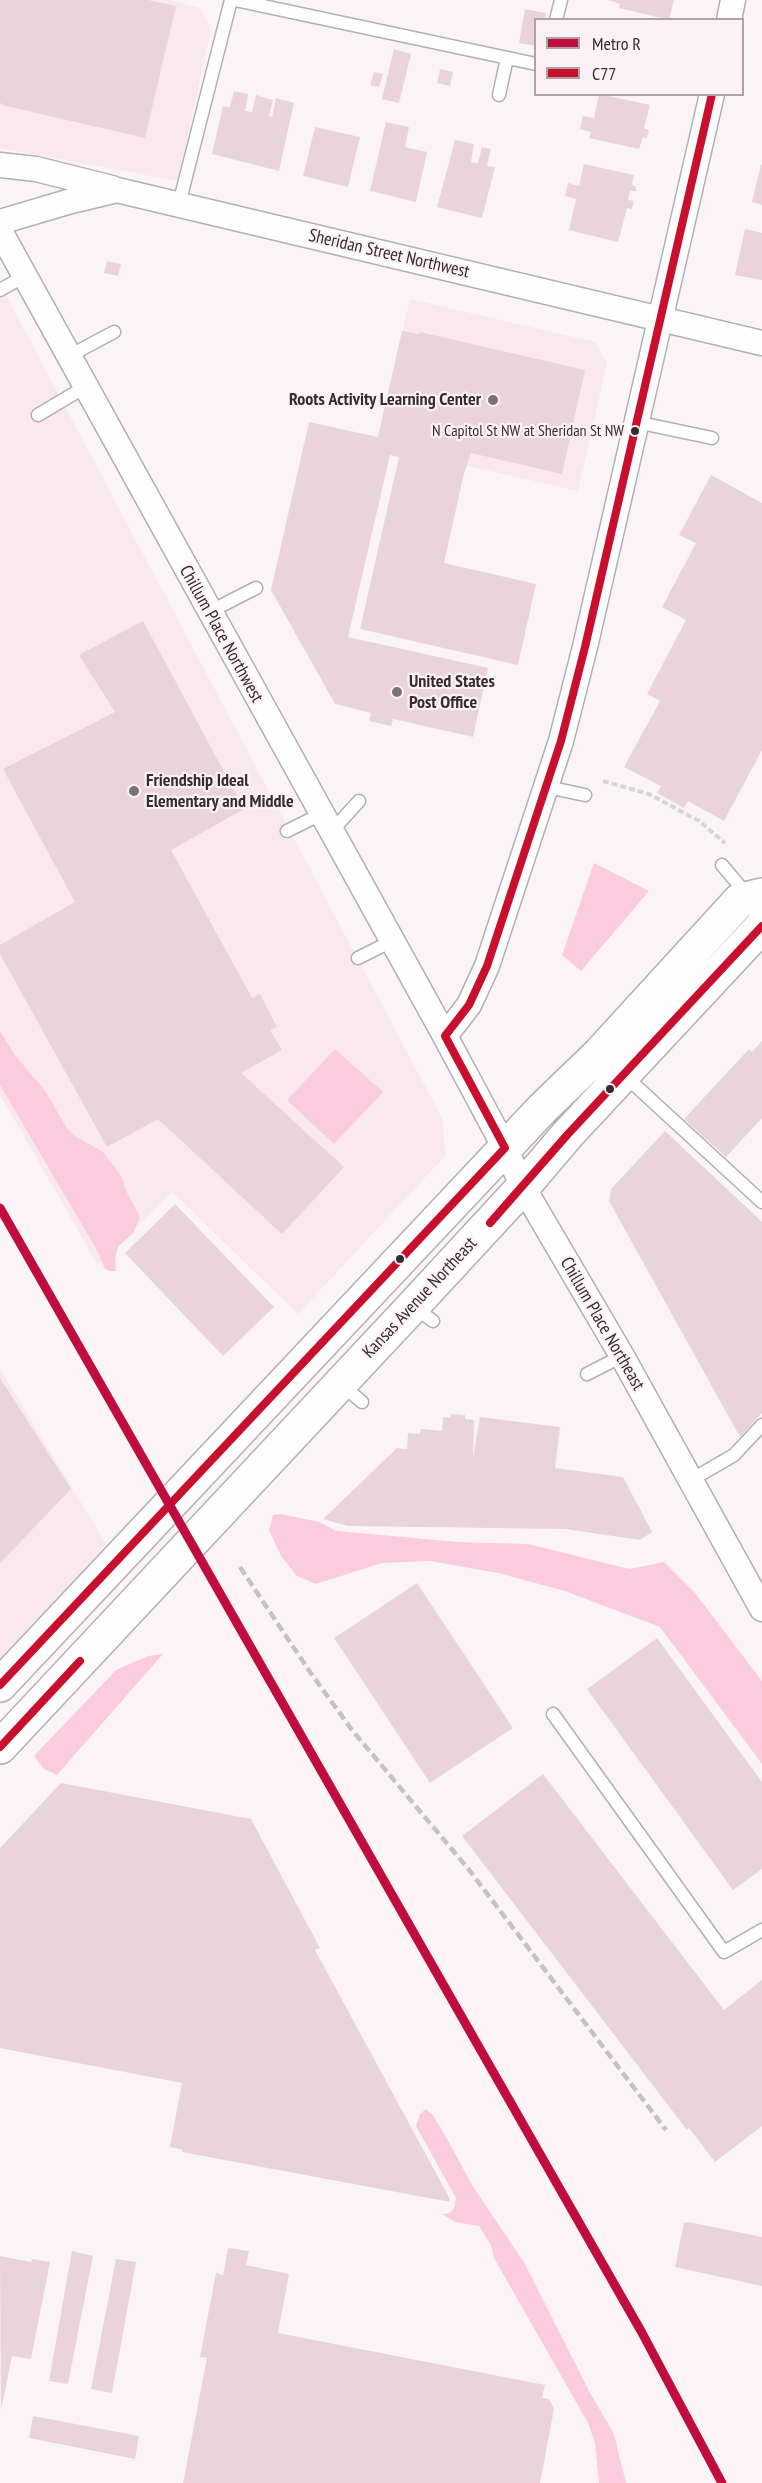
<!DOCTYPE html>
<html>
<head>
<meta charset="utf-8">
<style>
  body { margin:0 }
  #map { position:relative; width:762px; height:2483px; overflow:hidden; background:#fbf4f6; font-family:"PT Sans Narrow",sans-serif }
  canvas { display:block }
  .legend { position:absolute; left:534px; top:18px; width:210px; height:78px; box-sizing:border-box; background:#fef1f5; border:2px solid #ada3a6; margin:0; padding:8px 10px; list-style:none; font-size:18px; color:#332d2f }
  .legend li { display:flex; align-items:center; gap:12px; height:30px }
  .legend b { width:30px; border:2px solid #ada3a6 }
</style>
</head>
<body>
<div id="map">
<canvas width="762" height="2483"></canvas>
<ul class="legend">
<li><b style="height:8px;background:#bf0d3e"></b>Metro R</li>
<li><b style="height:8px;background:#c8102e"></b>C77</li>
</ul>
</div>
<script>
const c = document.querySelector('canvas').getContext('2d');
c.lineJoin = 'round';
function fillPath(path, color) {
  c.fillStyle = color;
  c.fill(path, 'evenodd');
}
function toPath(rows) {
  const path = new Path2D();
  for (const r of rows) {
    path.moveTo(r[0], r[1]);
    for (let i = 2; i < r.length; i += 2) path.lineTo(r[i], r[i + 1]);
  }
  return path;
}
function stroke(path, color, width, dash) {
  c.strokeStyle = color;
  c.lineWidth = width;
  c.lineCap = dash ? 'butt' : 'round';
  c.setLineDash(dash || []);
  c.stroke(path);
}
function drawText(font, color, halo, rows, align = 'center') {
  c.font = font + ' "PT Sans Narrow",sans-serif';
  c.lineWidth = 4.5;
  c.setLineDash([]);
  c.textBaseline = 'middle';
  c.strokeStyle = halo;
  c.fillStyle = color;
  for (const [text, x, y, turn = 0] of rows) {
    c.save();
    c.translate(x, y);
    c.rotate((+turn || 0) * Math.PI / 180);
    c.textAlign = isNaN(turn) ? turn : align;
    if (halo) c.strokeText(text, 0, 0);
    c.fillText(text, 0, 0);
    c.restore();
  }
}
const built = toPath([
  [0,0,170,0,200,8,211,29,178,181,0,148],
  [0,284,442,1118,446,1155,298,1314,172,1192,98,1265,0,1095],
  [410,299,595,342,607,363,578,491,376,445],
  [0,1369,107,1545,0,1658]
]);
const green = toPath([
  [594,863,649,891,581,971,562,955],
  [0,1031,14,1054,46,1092,67,1129,75,1136,103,1152,121,1176,128,1195,140,1217,133,1233,118,1247,115,1258,116,1271,109,1271,105,1269,98,1252,0,1085],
  [335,1049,383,1092,334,1144,287,1100],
  [281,1514,319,1522,336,1531,458,1542,528,1544,630,1569,664,1562,695,1593,762,1681,762,1764,660,1627,565,1591,498,1573,430,1561,382,1563,316,1584,297,1576,281,1556,269,1530,273,1515],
  [163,1654,57,1775,44,1769,34,1756,116,1670,148,1656],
  [426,2109,433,2115,451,2146,472,2185,525,2264,589,2391,614,2434,626,2483,599,2483,595,2443,588,2423,494,2258,491,2245,479,2226,455,2222,442,2214,450,2213,454,2208,456,2198,416,2126,420,2114]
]);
const building = toPath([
  [0,0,148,0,176,6,145,138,2,105,0,102],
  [608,0,674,0,669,20,619,8,620,4],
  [525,9,546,13,545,20,536,20,536,46,519,43],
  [394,49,411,54,399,103,382,99],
  [440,69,453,72,450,86,437,83],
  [374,72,383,74,379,87,370,85],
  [234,91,248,94,245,111,252,112,256,95,273,100,269,116,272,117,276,98,294,103,279,171,212,154,223,106,230,107],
  [599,94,650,105,644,128,649,130,647,138,643,137,639,149,589,138,591,132,580,129,583,116,594,118],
  [386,122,409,127,405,147,427,152,416,202,370,191],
  [315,127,360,137,348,187,303,176],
  [455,140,474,144,471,162,478,163,482,147,491,149,487,166,495,167,482,218,437,207],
  [584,164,634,175,632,185,636,187,636,191,630,191,628,200,634,201,632,209,627,208,618,242,569,230,576,199,565,196,568,183,579,186],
  [761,164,762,165,762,205,752,202],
  [745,229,762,233,762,280,735,275],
  [107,261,121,264,118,276,104,273],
  [402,331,419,334,420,332,585,370,562,474,471,453,464,473,444,563,536,584,518,665,360,629,399,457,390,455,348,637,488,668,473,737,393,719,391,726,369,721,371,713,335,704,271,590,309,422,378,437],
  [711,475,762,503,762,750,724,821,688,801,684,808,657,793,661,786,624,767,660,701,647,694,686,620,662,607,696,543,679,535],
  [143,621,244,809,171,850,252,998,260,994,277,1027,270,1030,282,1050,241,1073,344,1167,282,1234,158,1119,107,1147,0,954,0,945,75,902,3,769,115,712,79,655],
  [762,1041,762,1118,726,1157,684,1119,749,1049,752,1052],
  [665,1131,762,1222,762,1413,740,1437,609,1201,611,1189],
  [175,1204,274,1307,223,1356,125,1253],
  [0,1378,71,1489,0,1563],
  [451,1414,465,1415,465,1419,474,1420,473,1457,480,1417,560,1427,555,1468,623,1477,652,1532,640,1540,565,1529,348,1526,323,1519,397,1448,407,1449,408,1433,420,1434,421,1429,442,1431,443,1417,451,1418],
  [417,1583,513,1728,430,1783,334,1638],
  [657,1638,762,1782,762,1869,733,1890,587,1689],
  [543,1774,724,2010,762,1980,762,2126,715,2162,689,2128,687,2130,462,1836],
  [61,1783,251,1819,320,1948,315,1950,450,2199,450,2202,182,2152,183,2150,170,2147,182,2083,0,2048,0,1848],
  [689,2222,762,2237,762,2286,675,2267,684,2223],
  [228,2248,249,2251,246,2265,289,2274,278,2333,545,2385,542,2398,549,2399,554,2409,540,2483,183,2483,207,2358,200,2357,216,2273,223,2275],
  [72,2251,93,2256,68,2384,49,2381],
  [0,2256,31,2262,32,2259,50,2262,31,2359,12,2356,1,2411],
  [116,2259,136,2262,112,2393,91,2389],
  [33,2416,139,2436,135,2459,29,2438]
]);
const path = toPath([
  [603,781,649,794,699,821,725,843]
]);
const lane = toPath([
  [235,0,536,64],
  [556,20,561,0],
  [499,95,507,58],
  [179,204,231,0],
  [0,290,25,276],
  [69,356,114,332],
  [38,415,85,387],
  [636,422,712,438],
  [209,612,256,588],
  [547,787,585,795],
  [287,831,321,814],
  [331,832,359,801],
  [722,865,748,896],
  [358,958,392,941],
  [624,1075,762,1202],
  [414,1307,433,1321],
  [587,1374,622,1356],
  [341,1384,362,1402],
  [691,1480,734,1455,762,1425],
  [553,1714,724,1952,762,1930]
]);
const street = toPath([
  [729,20,733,0],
  [0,165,36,169,112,188],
  [0,222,71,201,117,190,762,343],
  [0,231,445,1036,505,1148,523,1187,622,1356,762,1609],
  [445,1036,469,1005,487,966,561,741,585,647,712,94]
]);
const secondary = toPath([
  [0,1685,542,1109,600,1053,740,900,762,895],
  [0,1747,413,1306,523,1187,568,1134,762,926]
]);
const rail = toPath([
  [240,1567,310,1672,352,1730,470,1871,666,2130]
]);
const bus1 = toPath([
  [490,1223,568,1134,762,926],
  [0,1685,505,1148,445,1036,469,1005,487,966,561,741,585,647,712,94],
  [0,1747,80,1661]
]);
const metro1 = toPath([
  [0,1208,641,2331,722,2483]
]);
const markers = [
  [493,400,6,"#797375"],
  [635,431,5,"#332d2f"],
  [397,692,6,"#797375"],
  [134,791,6,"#797375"],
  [610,1089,5,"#332d2f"],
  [400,1259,5,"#332d2f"]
];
const busNames = [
  ["N Capitol St NW at Sheridan St NW",624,431]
];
const streetNames = [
  ["Sheridan Street Northwest",389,254,13],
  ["Chillum Place Northwest",221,634,61],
  ["Kansas Avenue Northeast",420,1298,-47],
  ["Chillum Place Northeast",602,1324,60]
];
const poiNames = [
  ["Roots Activity Learning Center",481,400,"right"],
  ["United States",409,682],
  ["Post Office",409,703],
  ["Friendship Ideal",146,781],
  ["Elementary and Middle",146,802]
];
fillPath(built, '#f9e8ee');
fillPath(green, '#fbccdd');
fillPath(building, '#ead4dc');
stroke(lane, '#b4afb0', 15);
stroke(street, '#b4afb0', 27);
stroke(secondary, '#b4afb0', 36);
stroke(path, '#d7d5d6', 4, [6, 3]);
stroke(lane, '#fefdfe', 12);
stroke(street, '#fefdfe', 24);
stroke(secondary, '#fefdfe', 33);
stroke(rail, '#c4c2c2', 4.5, [9, 4.5]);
stroke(bus1, '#c8102e', 8);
stroke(metro1, '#bf0d3e', 9);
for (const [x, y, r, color] of markers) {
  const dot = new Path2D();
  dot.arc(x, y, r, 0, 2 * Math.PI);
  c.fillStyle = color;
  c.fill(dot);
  stroke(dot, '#fef1f5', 2);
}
drawText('16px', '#332d2f', '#fef1f5', busNames, 'right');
drawText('18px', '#332d2f', '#fef1f5', streetNames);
drawText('bold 18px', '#332d2f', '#fef1f5', poiNames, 'left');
</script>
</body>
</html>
